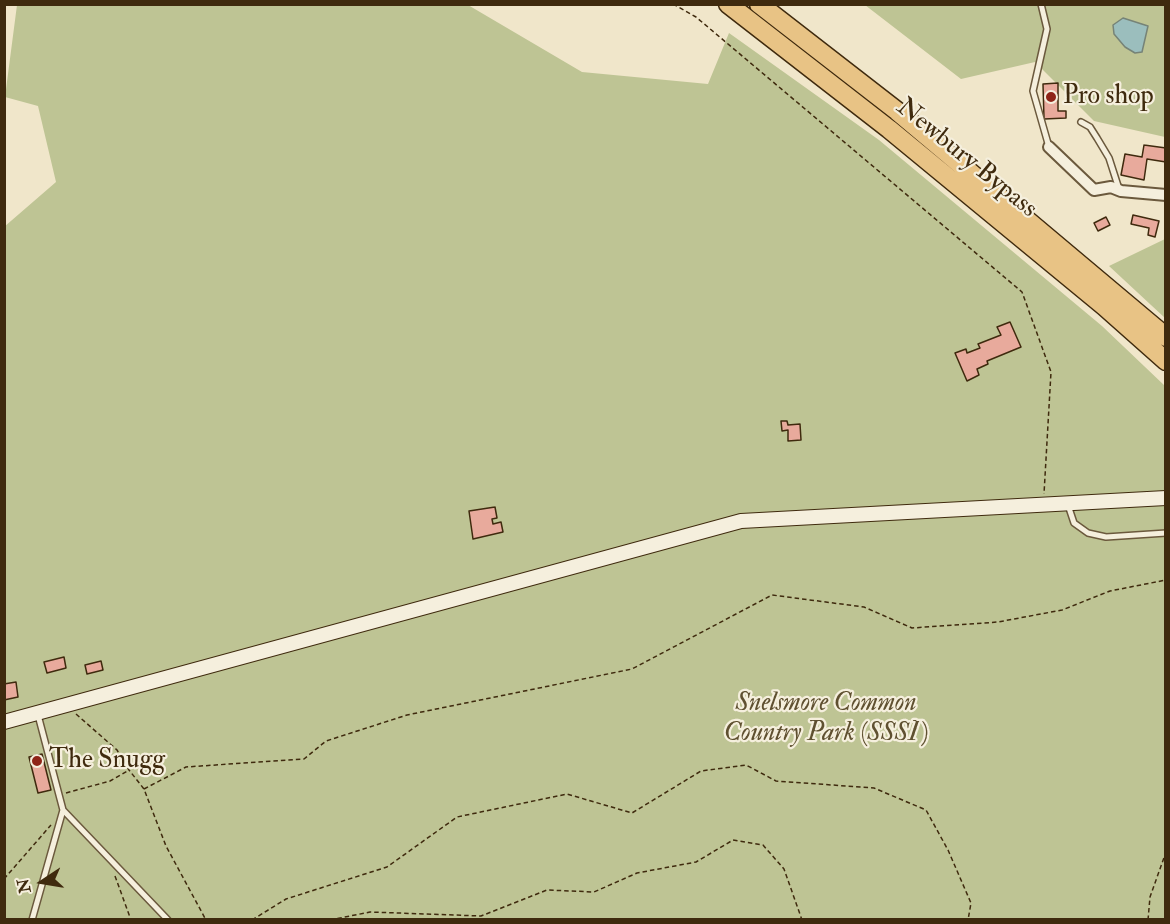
<!DOCTYPE html>
<html>
<head>
<meta charset="utf-8">
<style>
  body { margin:0 }
  #map { position:relative; width:1170px; height:924px; overflow:hidden; background:#f0e6ca; font-family:"IM FELL Double Pica",serif }
  canvas { display:block }
  .frame { position:absolute; inset:0; border:6px solid #3f2a0e; pointer-events:none }
  .north { position:absolute; left:12px; top:852px; width:60px; height:60px; -webkit-text-stroke:4px #f5efdd; paint-order:stroke; rotate:258deg; font-size:16px; font-weight:700; line-height:24px; text-align:center; color:#3f2a0e }
  .north::after { content:''; display:block; margin:auto; width:21px; height:27px; background:#3f2a0e; clip-path:polygon(50% 0,100% 100%,50% 72%,0 100%) }
</style>
</head>
<body>
<div id="map">
<canvas width="1170" height="924"></canvas>
<div class="frame"></div>
<div class="north">N</div>
</div>
<script>
const c = document.querySelector('canvas').getContext('2d');
c.lineJoin = 'round';
function fillPath(path, color) {
  c.fillStyle = color;
  c.fill(path, 'evenodd');
}
function toPath(rows) {
  const path = new Path2D();
  for (const r of rows) {
    path.moveTo(r[0], r[1]);
    for (let i = 2; i < r.length; i += 2) path.lineTo(r[i], r[i + 1]);
  }
  return path;
}
function stroke(path, color, width, dash) {
  c.strokeStyle = color;
  c.lineWidth = width;
  c.lineCap = dash ? 'butt' : 'round';
  c.setLineDash(dash || []);
  c.stroke(path);
}
function drawText(font, color, halo, rows, align = 'center') {
  c.font = font + ' "IM FELL Double Pica",serif';
  c.lineWidth = 4.5;
  c.setLineDash([]);
  c.textBaseline = 'middle';
  c.strokeStyle = halo;
  c.fillStyle = color;
  for (const [text, x, y, turn = 0] of rows) {
    c.save();
    c.translate(x, y);
    c.rotate((+turn || 0) * Math.PI / 180);
    c.textAlign = isNaN(turn) ? turn : align;
    if (halo) c.strokeText(text, 0, 0);
    c.fillText(text, 0, 0);
    c.restore();
  }
}
const green = toPath([
  [17,5,468,5,582,72,708,84,729,33,879,140,1102,326,1165,386,1165,919,5,919,4,227,56,182,38,106,5,97],
  [865,5,1165,5,1165,137,1094,121,1035,62,961,79],
  [1165,239,1166,239,1165,318,1109,266]
]);
const water = toPath([
  [1123,18,1148,26,1142,52,1135,53,1125,47,1114,34,1113,25,1123,18]
]);
const building = toPath([
  [1058,83,1058,111,1066,111,1066,118,1044,119,1043,84,1058,83],
  [1144,145,1166,148,1166,162,1147,159,1144,180,1121,175,1125,154,1142,157,1144,145],
  [1133,215,1159,221,1155,237,1148,235,1149,228,1131,224,1133,215],
  [1106,217,1110,225,1098,231,1094,223,1106,217],
  [1010,322,1021,347,987,361,988,364,977,369,979,375,967,381,955,353,966,349,967,353,980,348,978,344,1001,335,997,327,1010,322],
  [781,421,787,421,788,425,800,424,801,440,788,441,788,430,782,431,781,421],
  [495,507,497,518,492,519,493,524,501,522,503,532,473,539,469,511,495,507],
  [64,657,66,668,47,673,44,662,64,657],
  [101,661,103,670,87,674,85,665,101,661],
  [16,682,18,697,4,700,4,684,16,682],
  [42,754,51,790,38,793,29,757,42,754]
]);
const path = toPath([
  [673,4,696,17,1022,292,1051,372,1044,494],
  [76,714,117,750,129,770,144,789,166,846,206,920],
  [144,789,186,767,304,759,326,741,407,715,632,669,772,595,864,607,912,628,998,622,1062,610,1110,591,1166,580],
  [66,793,110,781,129,770],
  [115,876,131,920],
  [4,879,51,825],
  [252,920,286,899,387,867,457,817,567,794,632,813,701,771,746,765,776,781,874,788,926,810,948,850,971,903,968,920],
  [330,920,370,912,481,916,547,890,594,892,637,873,696,862,733,840,763,845,784,869,802,920],
  [1148,920,1150,897,1166,852]
]);
const lane = toPath([
  [1041,4,1047,29,1033,91,1049,147],
  [1081,122,1090,127,1097,138,1109,158,1119,189],
  [1068,505,1074,523,1088,533,1106,537,1166,533],
  [63,810,168,920],
  [32,920,63,810,38,715]
]);
const street = toPath([
  [1049,147,1094,190,1111,187,1121,191,1166,195]
]);
const secondary = toPath([
  [4,722,741,521,1166,498]
]);
const highway = toPath([
  [728,4,889,129,1104,306,1166,361],
  [759,4,897,111,1166,337]
]);
const markers = [
  [1051,97,6,"#8f2418"],
  [37,761,6,"#8f2418"]
];
const poiNames = [
  ["Pro shop",1063,97],
  ["The Snugg",49,761]
];
const streetNames = [
  ["Newbury Bypass",966,159,39]
];
const parkNames = [
  ["Snelsmore Common",826,704],
  ["Country Park (SSSI)",826,734]
];
fillPath(green, '#bec494');
fillPath(water, '#9bbebd');
stroke(water, '#768377', 1.5);
fillPath(building, '#e8aa9c');
stroke(building, '#3f2a0e', 1.5);
stroke(lane, '#6b593d', 8);
stroke(street, '#6b593d', 14);
stroke(secondary, '#3f2a0e', 16);
stroke(highway, '#3f2a0e', 21);
stroke(path, '#3f2a0e', 1.5, [4.5, 3]);
stroke(lane, '#f5efdd', 5);
stroke(street, '#f5efdd', 10);
stroke(secondary, '#f5efdd', 14);
stroke(highway, '#e8c385', 18);
for (const [x, y, r, color] of markers) {
  const dot = new Path2D();
  dot.arc(x, y, r, 0, 2 * Math.PI);
  c.fillStyle = color;
  c.fill(dot);
  stroke(dot, '#f5efdd', 2);
}
drawText('26px', '#3f2a0e', '#f5efdd', poiNames, 'left');
drawText('26px', '#3f2a0e', '#f5efdd', streetNames);
drawText('italic 26px', '#5f5030', '#f5efdd', parkNames);
</script>
</body>
</html>
